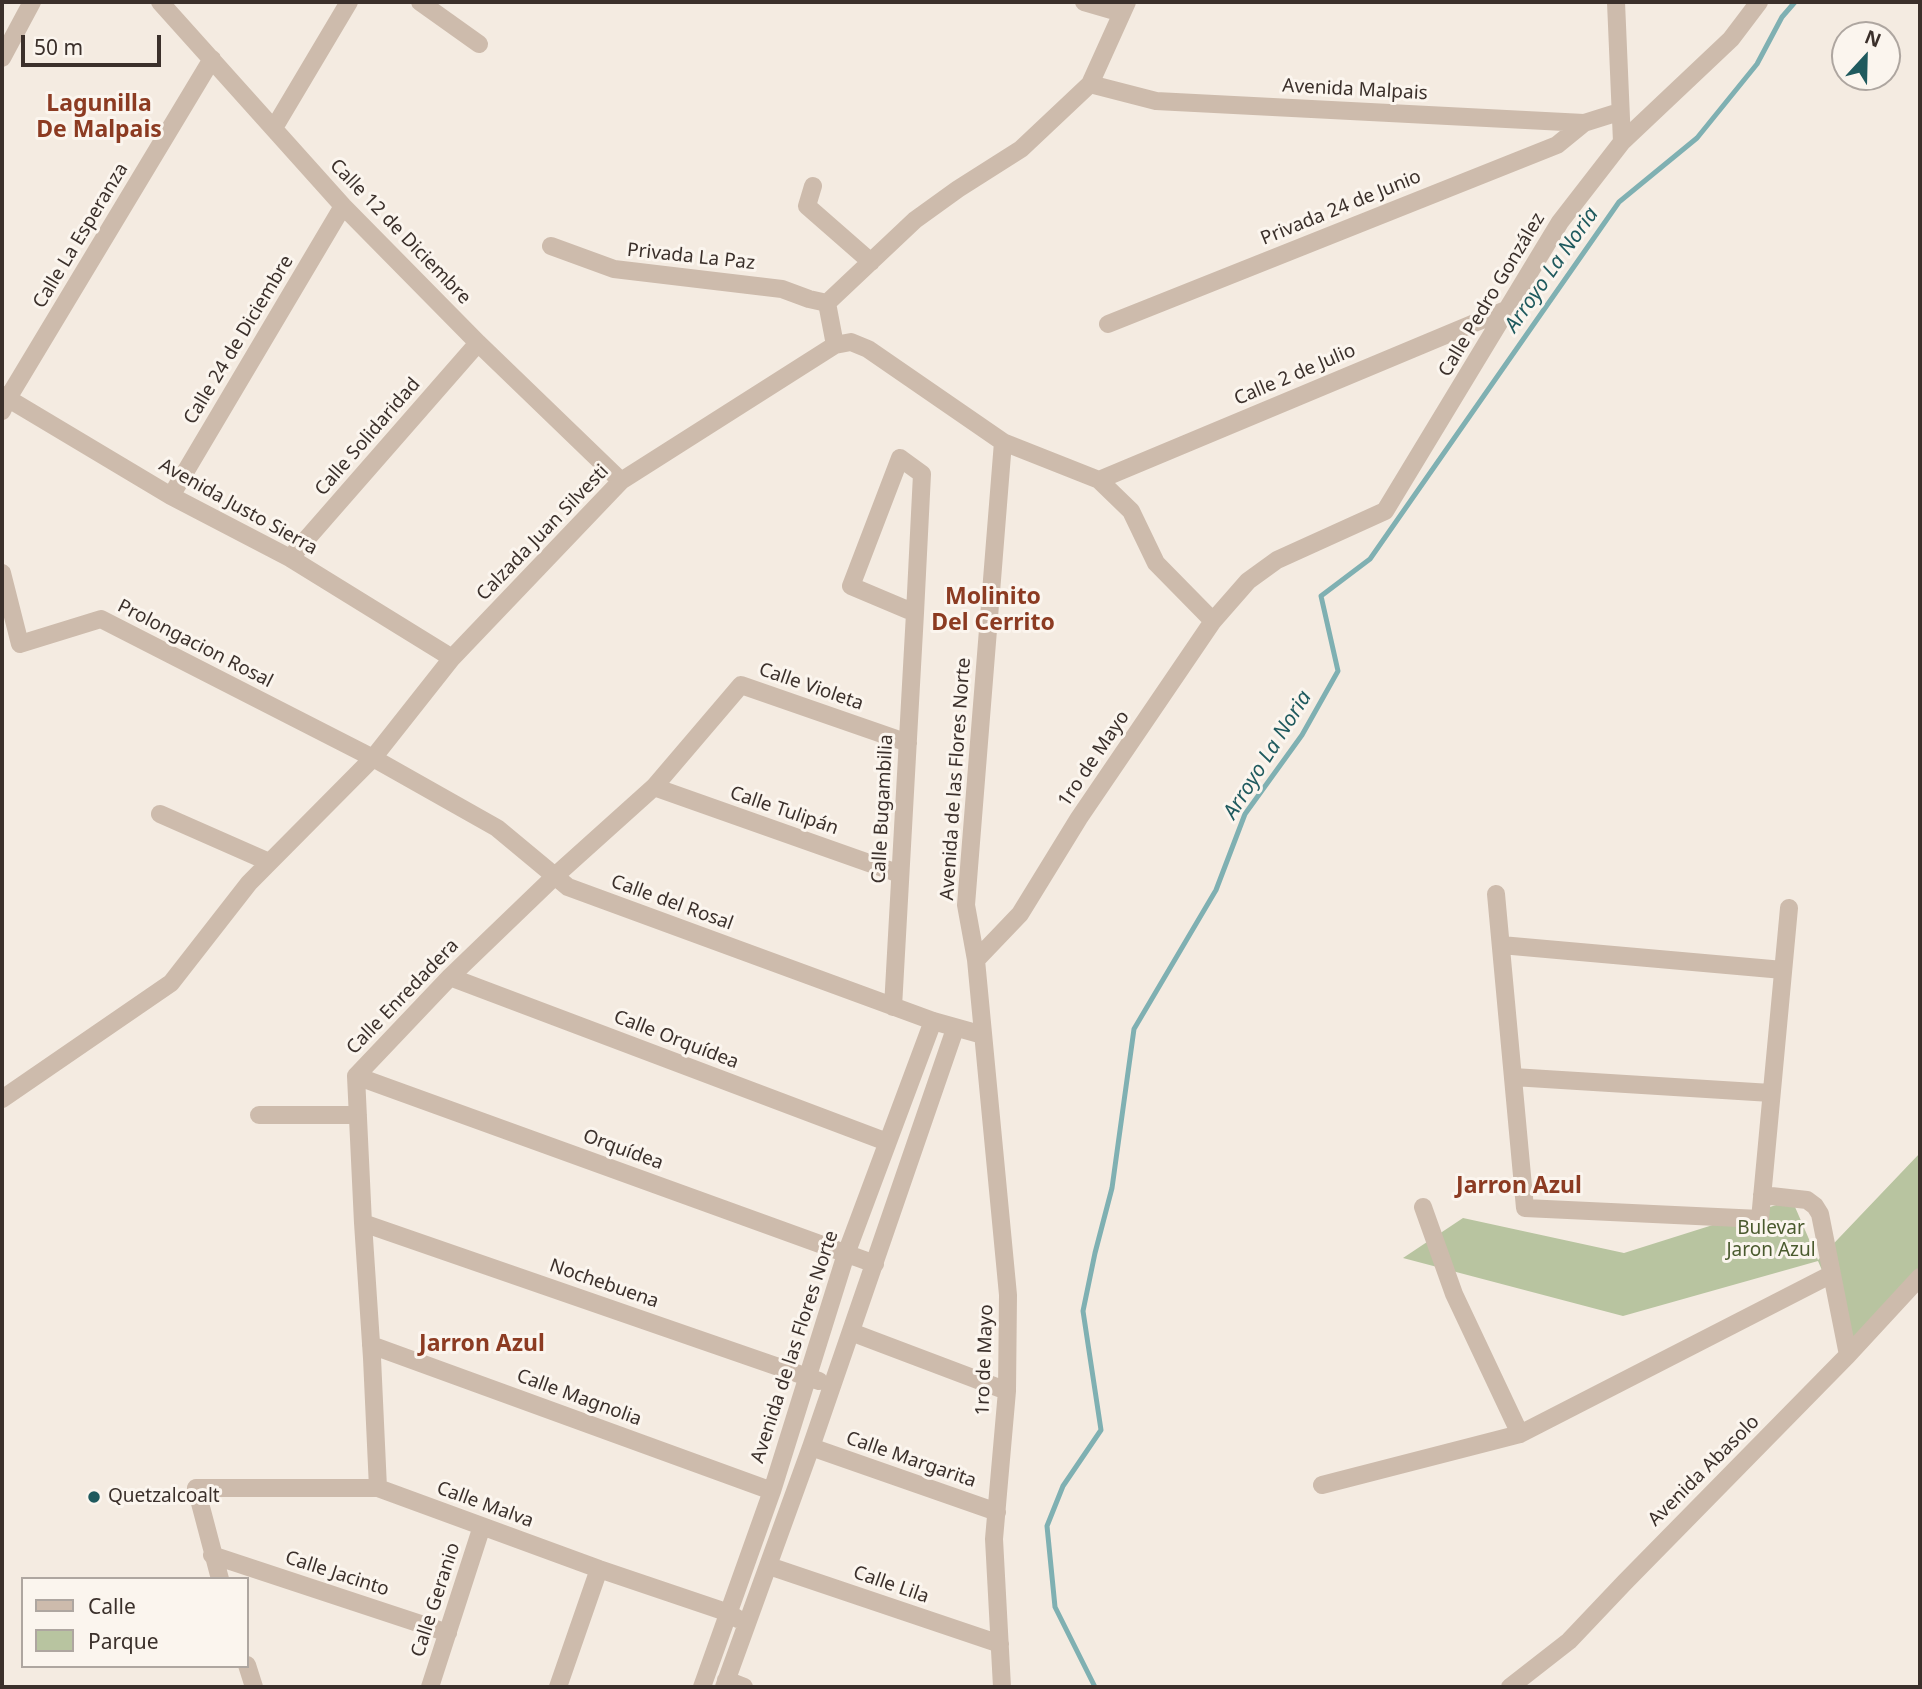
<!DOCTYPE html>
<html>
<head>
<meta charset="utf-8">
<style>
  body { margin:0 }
  #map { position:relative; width:1922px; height:1689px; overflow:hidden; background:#f4ebe1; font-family:"Noto Sans",sans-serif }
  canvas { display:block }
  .frame { position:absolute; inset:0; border:4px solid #3b302b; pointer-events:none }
  .legend { position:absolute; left:21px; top:1577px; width:228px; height:91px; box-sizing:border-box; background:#fbf5ee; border:2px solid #aea6a0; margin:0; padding:9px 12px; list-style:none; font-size:21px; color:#3b302b }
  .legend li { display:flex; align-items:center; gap:14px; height:35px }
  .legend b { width:35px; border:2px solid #aea6a0 }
  .north { position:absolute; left:1831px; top:21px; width:70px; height:70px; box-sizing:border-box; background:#fbf5ee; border:2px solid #aea6a0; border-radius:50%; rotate:22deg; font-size:19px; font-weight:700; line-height:28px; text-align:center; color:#3b302b }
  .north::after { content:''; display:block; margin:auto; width:24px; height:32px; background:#1f5a5e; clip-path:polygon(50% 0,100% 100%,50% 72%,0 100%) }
  .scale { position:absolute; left:21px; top:35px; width:140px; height:32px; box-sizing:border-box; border:4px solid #3b302b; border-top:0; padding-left:9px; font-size:21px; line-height:24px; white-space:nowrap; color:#3b302b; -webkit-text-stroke:5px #fbf5ee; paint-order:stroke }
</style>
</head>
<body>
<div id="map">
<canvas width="1922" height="1689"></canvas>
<div class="frame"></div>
<ul class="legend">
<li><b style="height:9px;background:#cdbbac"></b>Calle</li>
<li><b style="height:19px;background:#b8c4a0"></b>Parque</li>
</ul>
<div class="north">N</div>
<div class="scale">50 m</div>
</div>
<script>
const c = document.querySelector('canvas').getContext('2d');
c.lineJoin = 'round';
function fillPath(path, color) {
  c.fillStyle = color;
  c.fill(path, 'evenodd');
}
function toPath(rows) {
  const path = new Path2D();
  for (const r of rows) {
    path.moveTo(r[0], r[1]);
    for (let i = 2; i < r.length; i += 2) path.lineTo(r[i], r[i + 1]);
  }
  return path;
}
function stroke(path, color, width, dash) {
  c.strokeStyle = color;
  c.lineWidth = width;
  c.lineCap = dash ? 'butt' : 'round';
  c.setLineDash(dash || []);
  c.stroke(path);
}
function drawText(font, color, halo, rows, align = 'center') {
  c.font = font + ' "Noto Sans",sans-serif';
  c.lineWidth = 6;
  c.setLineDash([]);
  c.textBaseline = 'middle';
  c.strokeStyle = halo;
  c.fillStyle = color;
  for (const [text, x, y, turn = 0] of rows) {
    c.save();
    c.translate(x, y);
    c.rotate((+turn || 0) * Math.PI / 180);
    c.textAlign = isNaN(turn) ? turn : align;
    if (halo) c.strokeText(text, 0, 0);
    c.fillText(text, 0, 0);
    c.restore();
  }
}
const green = toPath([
  [1920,1153,1920,1267,1852,1339,1818,1261,1623,1316,1403,1258,1463,1218,1624,1253,1792,1200,1818,1260]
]);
const stream = toPath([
  [1095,1687,1055,1607,1047,1526,1063,1486,1101,1430,1083,1311,1095,1253,1112,1188,1134,1029,1216,890,1245,814,1302,735,1338,671,1321,596,1370,559,1619,202,1697,138,1757,64,1782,17,1795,2]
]);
const minor = toPath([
  [160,2,343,206,478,343,621,481],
  [420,2,479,44],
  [1084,2,1122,13],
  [1616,2,1622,142],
  [2,58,32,2],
  [1090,84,1156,101,1584,123,1619,112],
  [274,128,349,2],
  [813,186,807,206,871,262],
  [551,246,614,269,782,289,809,299,827,303],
  [1108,324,1557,145,1584,123],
  [835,345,827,303,915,220,958,189,1021,149,1090,84,1127,2],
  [2,395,171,496,290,558,452,658],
  [2,411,8,398,212,59],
  [900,458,922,474,915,613,851,586,900,458],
  [1099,480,1508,309],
  [171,496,343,206],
  [290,558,478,343],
  [2,573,20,644,101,619,373,758,497,828,568,887,933,1021,983,1035],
  [654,787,900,874],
  [160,814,269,862],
  [1496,894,1525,1208,1760,1219,1789,908],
  [1501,945,1783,970],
  [976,960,1020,914,1079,818,1213,621,1248,581,1277,560,1385,511,1560,222,1622,142,1731,39,1759,2],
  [450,977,887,1142],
  [893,1007,915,613],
  [356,1076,875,1264],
  [1513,1077,1771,1093],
  [2,1099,171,983,249,883,373,758,452,658,621,481,835,345,851,342,868,349,1003,442,1099,480,1131,511,1156,563,1213,621],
  [259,1115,358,1115],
  [1762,1195,1807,1200,1815,1206,1820,1214,1848,1355],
  [1423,1207,1454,1294,1520,1434],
  [363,1223,819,1381],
  [851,1332,1007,1391],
  [371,1345,772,1491],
  [811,1447,997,1512],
  [1322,1485,1520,1434,1832,1274],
  [378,1488,372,1358,363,1223,356,1076,450,977,555,876,654,787,741,685,908,743],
  [212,1555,448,1633],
  [769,1566,1000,1644],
  [220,1579,196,1488,378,1488,599,1569,729,1613,738,1619],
  [247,1665,254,1687],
  [726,1680,744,1687],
  [430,1687,482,1526],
  [558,1687,599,1569],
  [702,1687,772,1491,846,1254,933,1021],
  [724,1687,811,1447,955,1029],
  [1002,1687,994,1539,1007,1391,1008,1295,976,960,966,905,1003,442],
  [1510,1687,1569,1641,1625,1582,1848,1355,1920,1277]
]);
const markers = [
  [94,1497,7,"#1f5a5e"]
];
const streetNames = [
  ["Avenida Malpais",1355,90,3],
  ["Privada 24 de Junio",1341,208,-22],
  ["Calle 12 de Diciembre",400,232,46],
  ["Calle La Esperanza",81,236,-59],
  ["Privada La Paz",691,257,6],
  ["Calle Pedro González",1492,295,-59],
  ["Calle 24 de Diciembre",239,340,-59],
  ["Calle 2 de Julio",1295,375,-23],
  ["Calle Solidaridad",368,437,-49],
  ["Avenida Justo Sierra",238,507,29],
  ["Calzada Juan Silvesti",543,533,-46],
  ["Prolongacion Rosal",195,644,27],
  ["Calle Violeta",811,687,19],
  ["1ro de Mayo",1094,759,-56],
  ["Avenida de las Flores Norte",956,779,-86],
  ["Calle Bugambilia",883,809,-87],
  ["Calle Tulipán",784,811,19],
  ["Calle del Rosal",672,903,20],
  ["Calle Enredadera",403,997,-46],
  ["Calle Orquídea",676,1040,21],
  ["Orquídea",623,1150,20],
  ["Nochebuena",604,1284,19],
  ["Avenida de las Flores Norte",795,1347,-72],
  ["1ro de Mayo",985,1360,-88],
  ["Calle Magnolia",579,1398,20],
  ["Calle Margarita",911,1460,19],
  ["Avenida Abasolo",1704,1471,-45],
  ["Calle Malva",485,1505,20],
  ["Calle Jacinto",337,1574,18],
  ["Calle Lila",891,1585,19],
  ["Calle Geranio",436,1600,-72]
];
const parkNames = [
  ["Bulevar",1771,1229],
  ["Jaron Azul",1771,1251]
];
const poiNames = [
  ["Quetzalcoalt",108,1497]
];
const waterNames = [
  ["Arroyo La Noria",1552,270,-55],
  ["Arroyo La Noria",1268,755,-58]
];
const quarterNames = [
  ["Lagunilla",99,104],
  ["De Malpais",99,130],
  ["Molinito",993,597],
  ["Del Cerrito",993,623],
  ["Jarron Azul",1519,1186],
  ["Jarron Azul",482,1344]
];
fillPath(green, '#b8c4a0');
stroke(stream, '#7fb0b2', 5);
stroke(minor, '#cdbbac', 18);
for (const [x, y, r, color] of markers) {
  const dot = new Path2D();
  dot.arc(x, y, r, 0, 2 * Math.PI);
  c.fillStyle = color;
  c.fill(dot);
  stroke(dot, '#fbf5ee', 2.5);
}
drawText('19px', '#3b302b', '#fbf5ee', streetNames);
drawText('19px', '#4a5a2e', '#fbf5ee', parkNames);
drawText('19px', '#3b302b', '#fbf5ee', poiNames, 'left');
drawText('italic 21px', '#1f5a5e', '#fbf5ee', waterNames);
drawText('bold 23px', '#8c3b22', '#fbf5ee', quarterNames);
</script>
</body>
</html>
